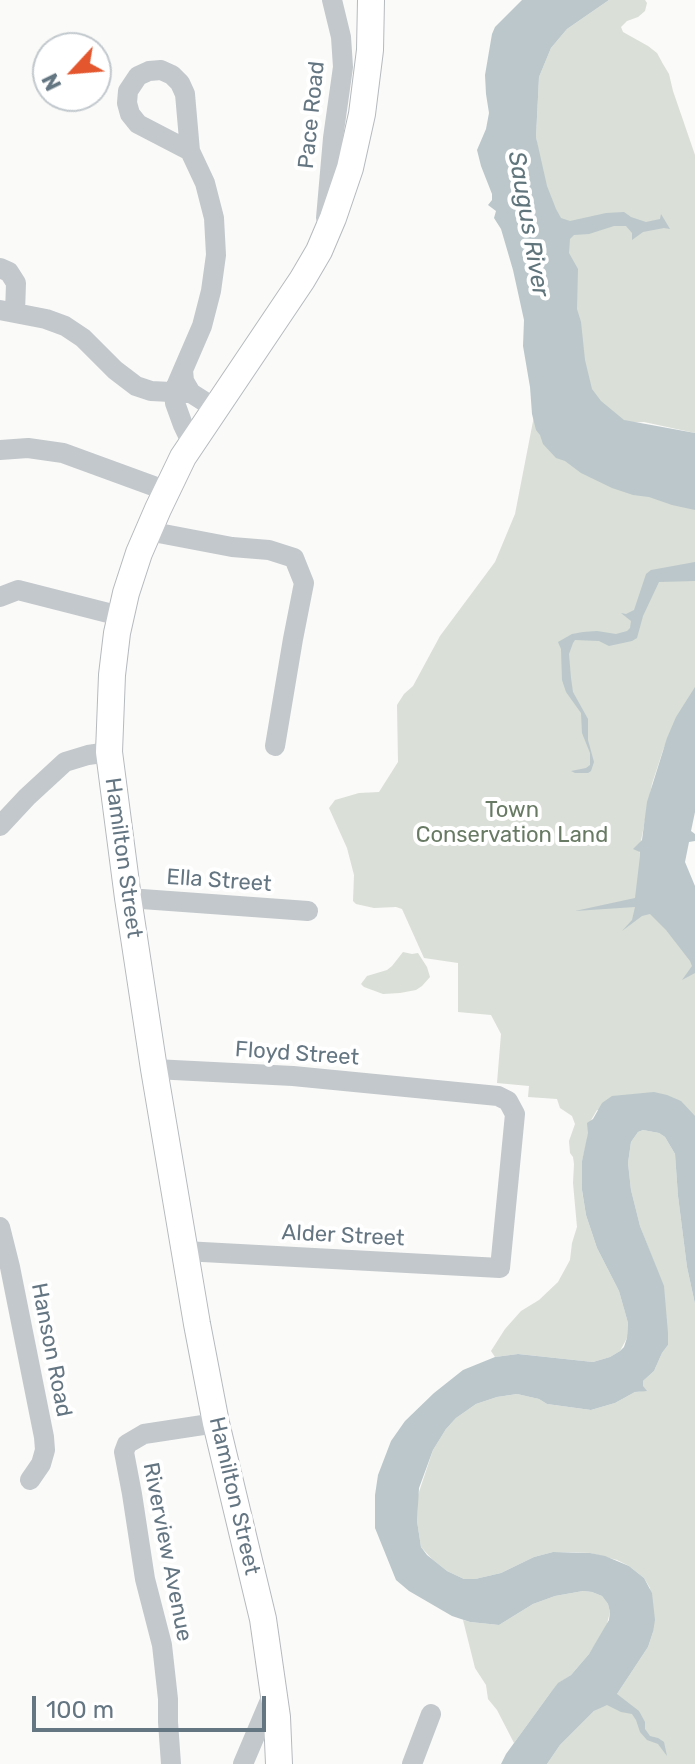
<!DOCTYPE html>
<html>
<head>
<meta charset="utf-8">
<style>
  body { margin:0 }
  #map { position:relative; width:695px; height:1764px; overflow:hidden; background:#fafaf8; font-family:Rubik,sans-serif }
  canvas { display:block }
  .north { position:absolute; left:32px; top:32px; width:80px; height:80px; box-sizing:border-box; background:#fff; border:2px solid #c1c8cd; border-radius:50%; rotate:244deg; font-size:22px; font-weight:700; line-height:32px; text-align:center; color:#657683 }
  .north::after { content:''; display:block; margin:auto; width:28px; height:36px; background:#e4572e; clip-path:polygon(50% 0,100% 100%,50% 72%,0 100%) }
  .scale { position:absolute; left:32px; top:1696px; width:234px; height:36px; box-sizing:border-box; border:4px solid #657683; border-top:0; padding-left:10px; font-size:24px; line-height:28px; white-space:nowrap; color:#657683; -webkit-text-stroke:6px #fff; paint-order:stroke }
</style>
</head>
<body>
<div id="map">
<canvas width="695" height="1764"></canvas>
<div class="north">N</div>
<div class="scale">100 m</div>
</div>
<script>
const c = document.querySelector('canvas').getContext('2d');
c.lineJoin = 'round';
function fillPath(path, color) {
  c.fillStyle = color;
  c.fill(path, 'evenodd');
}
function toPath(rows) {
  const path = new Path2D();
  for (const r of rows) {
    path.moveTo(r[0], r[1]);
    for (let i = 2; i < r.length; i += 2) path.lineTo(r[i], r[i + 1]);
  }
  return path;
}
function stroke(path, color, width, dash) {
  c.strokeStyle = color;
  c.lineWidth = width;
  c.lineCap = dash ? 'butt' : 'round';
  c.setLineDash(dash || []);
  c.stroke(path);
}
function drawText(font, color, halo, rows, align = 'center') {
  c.font = font + ' Rubik,sans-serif';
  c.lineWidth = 8;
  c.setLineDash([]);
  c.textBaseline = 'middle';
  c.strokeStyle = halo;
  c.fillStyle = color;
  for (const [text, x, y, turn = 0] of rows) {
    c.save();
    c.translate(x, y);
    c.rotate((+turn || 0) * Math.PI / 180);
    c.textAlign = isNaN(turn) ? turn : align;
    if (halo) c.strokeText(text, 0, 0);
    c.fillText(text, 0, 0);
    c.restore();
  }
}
const green = toPath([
  [609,0,645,0,647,3,645,11,638,17,627,21,621,27,623,32,648,46,657,53,663,64,669,74,673,91,695,155,695,433,644,422,622,423,583,408,536,137,539,77,551,48,567,29],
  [535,411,695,463,695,691,674,726,663,750,652,784,639,851,695,958,695,1123,597,1110,590,1122,587,1141,582,1161,582,1191,586,1215,597,1248,619,1291,628,1323,627,1338,620,1351,610,1357,593,1362,518,1354,495,1357,491,1351,505,1329,521,1311,539,1300,558,1282,570,1260,572,1243,577,1227,573,1183,574,1164,573,1157,570,1153,569,1141,575,1124,572,1116,560,1108,557,1099,528,1097,529,1086,497,1083,501,1034,491,1015,458,1012,458,963,424,958,402,909,396,907,374,908,356,904,353,901,354,875,347,848,329,808,335,800,359,793,379,792,398,762,397,705,404,694,413,686,440,636,495,562,515,514],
  [403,952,412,954,418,953,427,967,430,977,422,986,416,990,400,993,383,994,364,987,361,984,367,976,387,970,392,966],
  [643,1130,659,1133,665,1137,675,1154,678,1196,687,1267,695,1304,695,1764,547,1764,560,1745,594,1711,605,1705,617,1694,648,1647,653,1632,650,1588,644,1578,629,1566,617,1560,590,1553,572,1552,553,1552,534,1557,501,1573,475,1579,464,1579,447,1571,432,1559,421,1547,417,1521,418,1495,433,1450,446,1429,456,1418,476,1404,497,1397,517,1394,539,1399,547,1404,591,1410,615,1403,635,1392,642,1391,643,1381,654,1371,662,1353,668,1345,657,1270,640,1226,631,1190,628,1163,631,1142,638,1132],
  [583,1591,592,1592,602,1596,608,1604,610,1612,606,1628,589,1654,571,1675,559,1683,551,1692,514,1743,497,1710,488,1699,486,1685,475,1668,463,1620,470,1622,499,1625,533,1604,555,1596]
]);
const water = toPath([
  [522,0,609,0,567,29,551,48,539,77,536,137,547,186,556,209,561,218,570,221,606,213,624,212,631,217,646,222,660,219,661,214,670,229,664,228,643,232,632,240,632,233,626,226,614,226,589,234,574,235,570,239,569,253,578,269,577,309,581,322,585,360,592,389,601,401,624,420,695,433,695,510,672,505,649,497,633,495,612,488,581,473,565,461,556,458,543,444,540,435,536,430,532,414,530,387,523,346,524,320,513,270,501,229,494,218,496,211,488,205,492,200,492,194,481,166,477,150,486,129,489,113,486,94,485,75,492,34,495,27],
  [695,562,695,581,659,582,643,616,637,638,632,641,609,646,599,641,575,640,573,643,569,654,571,678,573,692,588,719,588,740,594,762,591,771,588,773,575,773,571,771,586,768,590,765,590,753,582,733,581,713,566,692,562,680,561,649,558,642,572,634,583,632,597,631,616,634,627,631,630,628,631,621,621,613,626,614,634,610,646,574,651,570],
  [695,687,695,812,691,831,695,834,695,841,689,842,685,862,695,886,695,973,682,980,692,966,690,961,666,930,650,914,642,916,622,931,632,920,635,907,575,911,635,898,640,856,640,852,633,849,642,840,647,802,667,738,676,717],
  [654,1092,667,1095,681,1101,695,1116,695,1304,687,1267,678,1196,675,1154,665,1137,659,1133,643,1130,638,1132,631,1142,628,1163,631,1190,640,1226,664,1286,668,1333,668,1345,662,1353,654,1371,643,1381,643,1386,647,1391,635,1392,615,1403,591,1410,547,1404,539,1399,517,1394,497,1397,476,1404,456,1418,446,1429,433,1450,419,1488,417,1521,421,1547,427,1555,447,1571,464,1579,475,1579,501,1573,534,1557,553,1552,590,1553,605,1556,629,1566,644,1578,652,1593,655,1620,653,1632,648,1647,617,1694,639,1711,645,1722,645,1729,650,1736,658,1738,664,1742,667,1756,658,1744,647,1740,640,1732,636,1720,632,1714,621,1712,607,1705,594,1711,560,1745,547,1764,501,1764,506,1754,551,1692,558,1683,571,1675,589,1654,609,1620,610,1612,608,1604,602,1596,592,1592,583,1591,555,1596,533,1604,499,1625,470,1622,452,1616,409,1591,396,1580,375,1528,375,1495,378,1475,391,1441,405,1421,434,1393,463,1370,495,1357,518,1354,593,1362,610,1357,620,1351,624,1347,627,1338,628,1323,619,1291,597,1248,586,1215,582,1190,582,1161,588,1133,587,1123,593,1119,602,1103,612,1096]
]);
const minor = toPath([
  [326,218,333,138,343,67,341,37,332,0],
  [0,268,9,272,16,283,15,313],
  [0,310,46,319,65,326,83,338,115,370,136,386,151,391,191,393],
  [183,370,202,326,211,291,216,255,214,218,205,183,190,151,138,124,130,114,127,103,128,91,138,76,149,71,161,70,172,75,180,83,185,94,190,151],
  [192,444,183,425,175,403,174,391,183,370,184,381,191,393,216,409],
  [0,450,28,448,63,453,167,491],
  [148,531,232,547,269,550,294,558,304,583,293,639,275,746],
  [0,597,18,590,120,616],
  [0,826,27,797,65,762,88,755,109,752],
  [128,898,308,911],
  [154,1069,293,1076,498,1096,508,1101,515,1114,500,1268,184,1251],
  [0,1227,10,1267,44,1437,45,1450,41,1464,30,1480],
  [171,1764,168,1722,168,1699,162,1645,145,1579,132,1494,124,1452,127,1444,144,1434,216,1423],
  [243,1764,274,1691],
  [412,1764,431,1714]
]);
const major = toPath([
  [279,1764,277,1717,263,1619,216,1423,197,1324,154,1069,128,898,109,752,112,675,117,633,126,593,139,553,158,509,183,457,302,280,319,251,333,218,350,168,362,114,370,50,371,0]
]);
const streetNames = [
  ["Pace Road",312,115,-84],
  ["Hamilton Street",123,858,82],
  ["Ella Street",219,881,4],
  ["Floyd Street",297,1054,4],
  ["Alder Street",343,1236,3],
  ["Hanson Road",51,1350,79],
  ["Hamilton Street",234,1496,77],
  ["Riverview Avenue",167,1552,79]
];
const parkNames = [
  ["Town",512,811],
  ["Conservation Land",512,836]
];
const waterNames = [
  ["Saugus River",528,224,80]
];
fillPath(green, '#dadfd7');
fillPath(water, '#bbc7cb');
stroke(major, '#b5babe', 28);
stroke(minor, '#c3c8cc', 20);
stroke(major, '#fff', 26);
drawText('22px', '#657683', '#fff', streetNames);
drawText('22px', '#687a64', '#fff', parkNames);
drawText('italic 24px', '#60757c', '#fff', waterNames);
</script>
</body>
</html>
